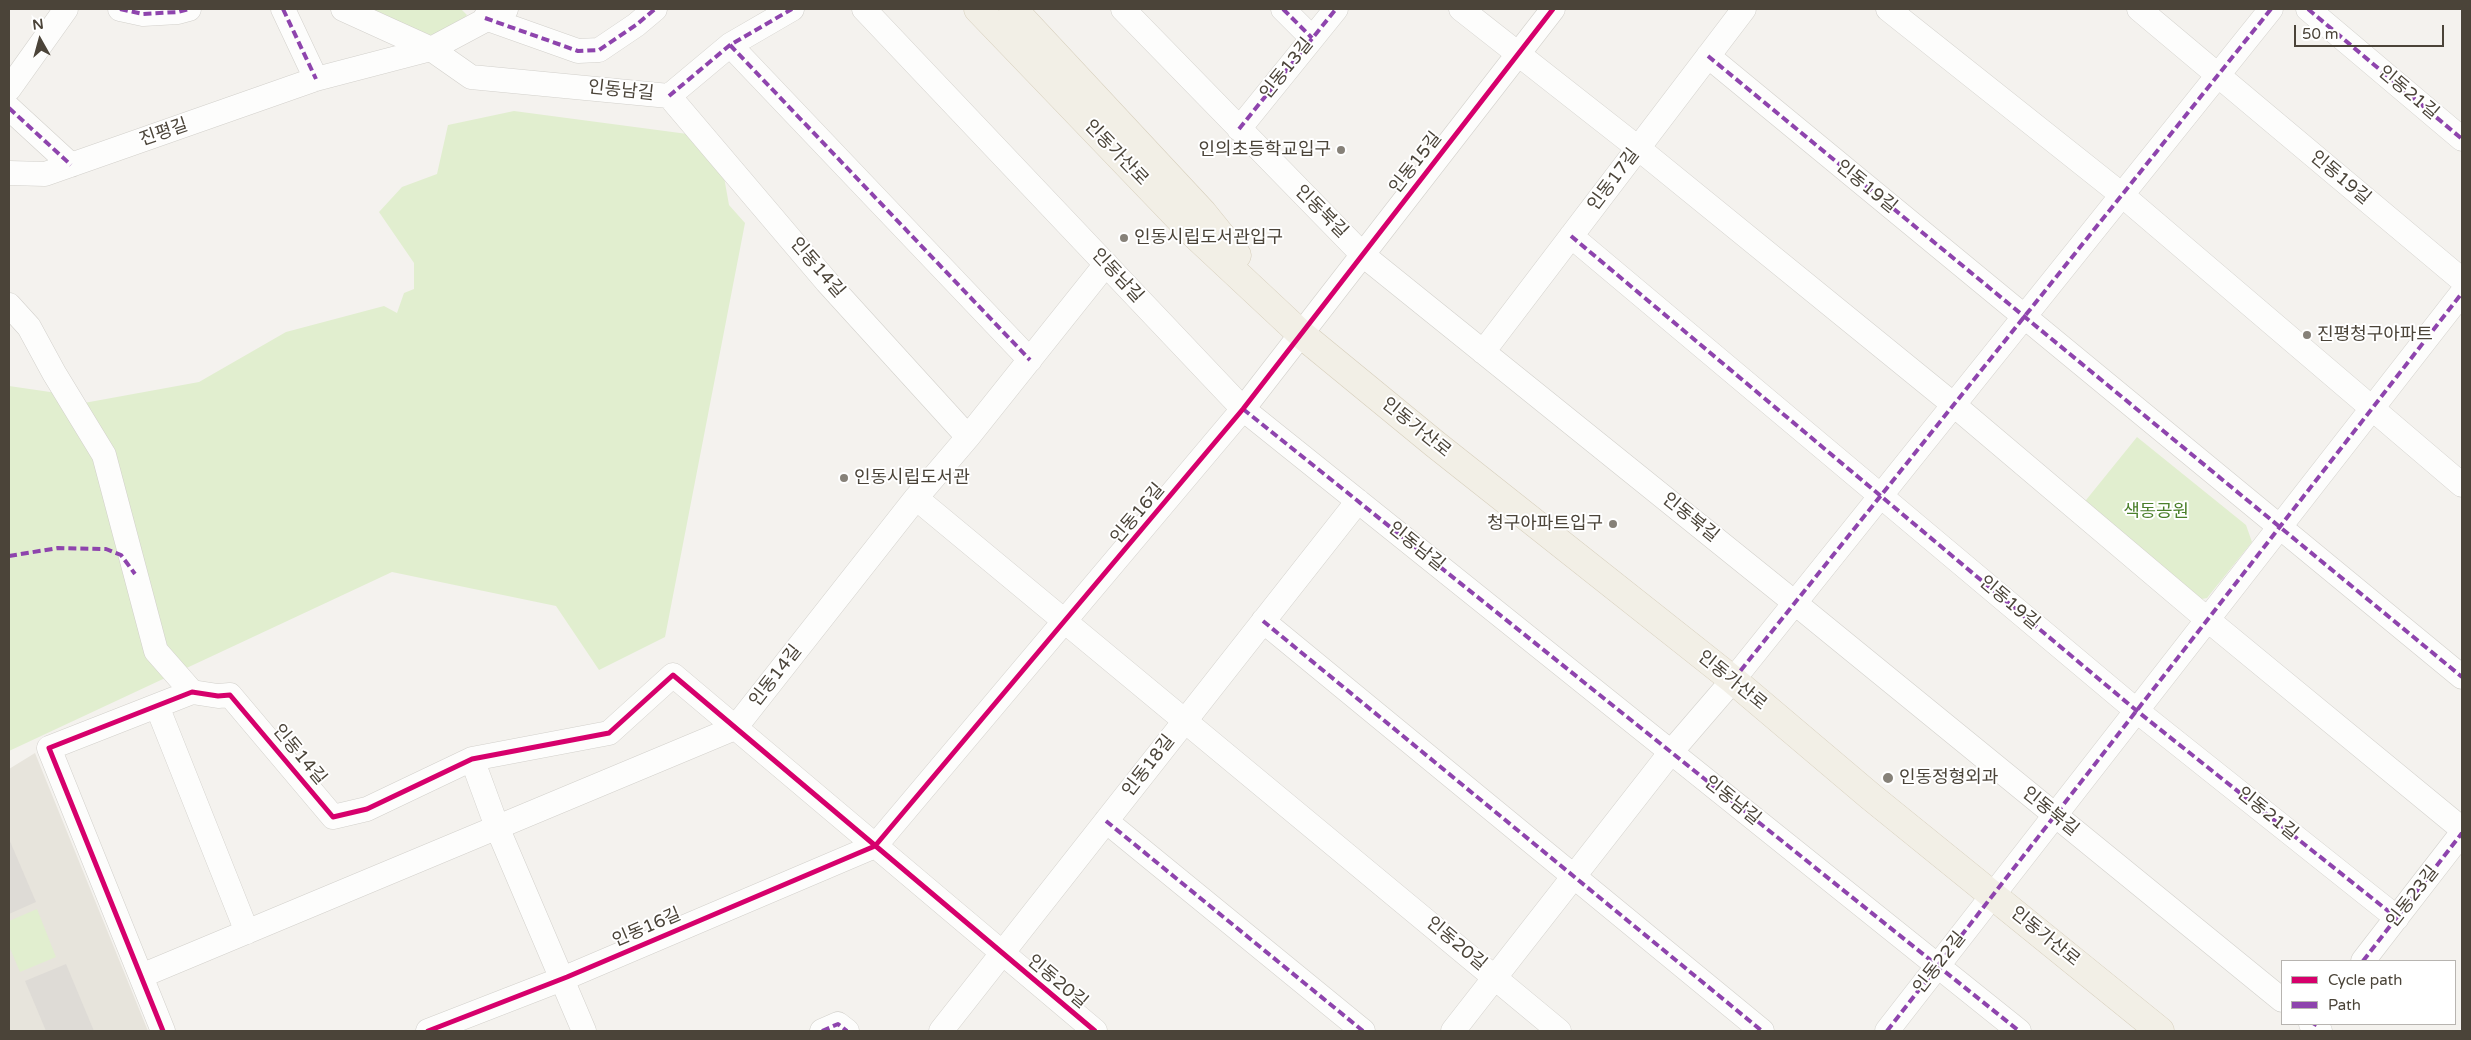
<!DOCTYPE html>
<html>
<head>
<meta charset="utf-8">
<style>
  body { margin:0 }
  #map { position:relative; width:2471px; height:1040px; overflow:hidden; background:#f4f2ee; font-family:"Varela Round",sans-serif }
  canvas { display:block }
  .frame { position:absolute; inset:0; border:10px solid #4b4439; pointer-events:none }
  .legend { position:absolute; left:2281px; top:960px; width:175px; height:65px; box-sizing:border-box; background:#fff; border:1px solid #b7b4b0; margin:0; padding:6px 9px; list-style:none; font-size:15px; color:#4b4439 }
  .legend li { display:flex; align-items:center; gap:10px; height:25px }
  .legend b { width:25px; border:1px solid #b7b4b0 }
  .north { position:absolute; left:15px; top:15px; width:50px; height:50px; -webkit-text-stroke:4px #fff; paint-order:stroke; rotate:353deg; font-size:14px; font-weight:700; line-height:20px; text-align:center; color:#4b4439 }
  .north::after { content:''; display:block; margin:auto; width:18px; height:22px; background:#4b4439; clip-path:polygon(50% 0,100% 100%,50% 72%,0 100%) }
  .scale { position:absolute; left:2294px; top:25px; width:150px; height:22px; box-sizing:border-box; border:2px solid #4b4439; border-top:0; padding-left:6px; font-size:15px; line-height:18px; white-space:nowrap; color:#4b4439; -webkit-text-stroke:4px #fff; paint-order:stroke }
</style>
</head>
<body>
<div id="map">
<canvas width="2471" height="1040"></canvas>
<div class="frame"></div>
<ul class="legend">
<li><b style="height:6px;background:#d6006c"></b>Cycle path</li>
<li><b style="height:6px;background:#8e44ad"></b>Path</li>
</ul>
<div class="north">N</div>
<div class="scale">50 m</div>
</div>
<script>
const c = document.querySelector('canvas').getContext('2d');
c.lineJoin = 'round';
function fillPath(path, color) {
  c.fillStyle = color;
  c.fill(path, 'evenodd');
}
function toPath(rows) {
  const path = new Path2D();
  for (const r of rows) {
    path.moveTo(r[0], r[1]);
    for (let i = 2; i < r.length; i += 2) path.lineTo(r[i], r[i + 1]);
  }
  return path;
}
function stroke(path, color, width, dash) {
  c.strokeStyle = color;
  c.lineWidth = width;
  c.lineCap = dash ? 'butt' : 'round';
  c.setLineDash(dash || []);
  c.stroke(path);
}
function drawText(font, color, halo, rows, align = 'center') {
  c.font = font + ' "Varela Round","Noto Sans KR",sans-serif';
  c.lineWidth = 4;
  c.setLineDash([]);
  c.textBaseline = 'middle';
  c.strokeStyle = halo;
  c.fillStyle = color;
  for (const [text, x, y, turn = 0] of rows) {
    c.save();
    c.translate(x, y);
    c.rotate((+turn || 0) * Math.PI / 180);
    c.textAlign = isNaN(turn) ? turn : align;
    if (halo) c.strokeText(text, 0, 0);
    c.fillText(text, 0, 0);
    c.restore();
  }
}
const residential = toPath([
  [35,753,148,1031,9,1031,9,769]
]);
const green = toPath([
  [362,9,461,9,467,15,448,34,412,36],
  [514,111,695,135,724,177,729,205,745,223,665,637,599,670,556,606,392,572,9,751,9,386,57,393,73,405,199,382,286,332,384,306,397,313,404,293,414,289,414,263,379,212,402,187,437,174,448,125],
  [2137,437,2246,525,2252,542,2207,598,2191,601,2078,510],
  [37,909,56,957,20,972,9,946,9,921]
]);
const building = toPath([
  [9,839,36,902,9,914],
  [66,964,94,1031,46,1031,25,981]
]);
const minor = toPath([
  [120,9,143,14,178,12,189,9],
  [283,9,316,79],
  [343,9,431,49,471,77,669,96,730,45,792,9],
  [864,9,1243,409,2019,1031],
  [1123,9,1363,255,1795,603,2282,1000],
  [1283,9,1312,38],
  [1461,9,1638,148,1954,405,2208,620,2462,829],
  [1888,9,2122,195,2462,485],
  [2139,9,2462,280],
  [2308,9,2462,139],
  [485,18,578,51,599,50,636,25,655,9],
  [730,45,1030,360],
  [1708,56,2462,677],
  [9,89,66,9],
  [669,96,827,282,968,437],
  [9,108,71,165],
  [1239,129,1336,9],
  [9,173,45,174,316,79,431,49,506,9],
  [1571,236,2137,711,2397,918],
  [9,305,29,327,54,373,104,455,156,651,192,692],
  [1483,352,1744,9],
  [916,498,1559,1031],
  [1263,621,1762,1031],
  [157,706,247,932],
  [472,759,497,827,584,1031],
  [1106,821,1363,1031],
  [2363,961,2462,833],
  [141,976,735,728,916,498,968,437,1106,264],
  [2311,1024,2320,1031],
  [163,1031,49,748,192,692,218,696,230,695,333,817,367,809,472,759,609,733,673,675,1095,1031],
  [428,1031,567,977,875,846,1243,409,1553,9],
  [822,1031,838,1024,847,1031],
  [941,1031,1358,501],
  [1453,1031,1671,752,1733,680,2271,9],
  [1887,1031,2462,293]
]);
const major = toPath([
  [978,9,1195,235,1301,334,1435,444,1733,680,1870,796,2160,1031],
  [1013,9,1203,213,1237,255]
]);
const quiet = toPath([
  [120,9,143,14,178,12,189,9],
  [283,9,316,79],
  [1283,9,1312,38],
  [2308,9,2462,139],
  [485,18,578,51,599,50,636,25,655,9],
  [730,45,1030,360],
  [1708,56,2462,677],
  [669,96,730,45,792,9],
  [9,108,71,165],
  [1239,129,1336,9],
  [1571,236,2137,711,2397,918],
  [1243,409,2019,1031],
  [9,556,58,548,106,549,121,555,135,574],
  [1263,621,1762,1031],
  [1733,680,2271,9],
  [1106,821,1363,1031],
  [2363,961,2462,833],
  [2314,1026,2315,1024],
  [822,1031,838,1024,847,1031],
  [1887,1031,2462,293]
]);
const cycleway = toPath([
  [163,1031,49,748,192,692,218,696,230,695,333,817,367,809,472,759,609,733,673,675,1095,1031],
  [428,1031,567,977,875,846,1243,409,1553,9]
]);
const markers = [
  [1341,150,5,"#868178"],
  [1124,238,5,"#868178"],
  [2307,335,5,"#868178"],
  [844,478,5,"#868178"],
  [1613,524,5,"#868178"],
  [1888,778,6,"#868178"]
];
const streetNames = [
  ["인동13길",1287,69,-51],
  ["인동남길",621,91,6],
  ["인동21길",2408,93,40],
  ["진평길",164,133,-19],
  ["인동가산로",1116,153,46],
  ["인동15길",1416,163,-52],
  ["인동19길",2340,178,40],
  ["인동17길",1614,180,-53],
  ["인동19길",1866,187,39],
  ["인동북길",1321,212,45],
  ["인동14길",817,268,49],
  ["인동남길",1117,276,47],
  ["인동가산로",1416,428,39],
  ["인동16길",1138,514,-50],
  ["인동북길",1690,518,39],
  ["인동남길",1416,547,39],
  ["인동19길",2009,603,40],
  ["인동14길",776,676,-52],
  ["인동가산로",1732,681,39],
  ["인동14길",299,755,50],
  ["인동18길",1149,766,-52],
  ["인동남길",1732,801,39],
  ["인동북길",2050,812,39],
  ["인동21길",2267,814,39],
  ["인동23길",2413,897,-52],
  ["인동16길",647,928,-23],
  ["인동가산로",2045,937,39],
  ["인동20길",1456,944,40],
  ["인동22길",1940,963,-52],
  ["인동20길",1057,982,40]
];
const poiNames = [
  ["인의초등학교입구",1331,150,"right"],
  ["인동시립도서관입구",1134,238],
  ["진평청구아파트",2317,335],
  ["인동시립도서관",854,478],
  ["청구아파트입구",1603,524,"right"],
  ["인동정형외과",1899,778]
];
const parkNames = [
  ["색동공원",2156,512]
];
fillPath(residential, '#e7e4dc');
fillPath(green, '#e1eecf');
fillPath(building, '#dedbd6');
stroke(minor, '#d2d0cb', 25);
stroke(major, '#d6cebb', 29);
stroke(minor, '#fdfdfc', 24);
stroke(major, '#f2efe6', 28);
stroke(quiet, '#8e44ad', 4, [8, 4]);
stroke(cycleway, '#d6006c', 5);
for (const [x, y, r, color] of markers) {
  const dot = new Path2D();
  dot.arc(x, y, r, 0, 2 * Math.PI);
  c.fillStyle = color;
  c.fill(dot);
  stroke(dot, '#fff', 2);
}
drawText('18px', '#4b4439', '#fff', streetNames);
drawText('18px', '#4b4439', '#fff', poiNames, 'left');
drawText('18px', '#4a7f2a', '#fff', parkNames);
</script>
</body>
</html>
